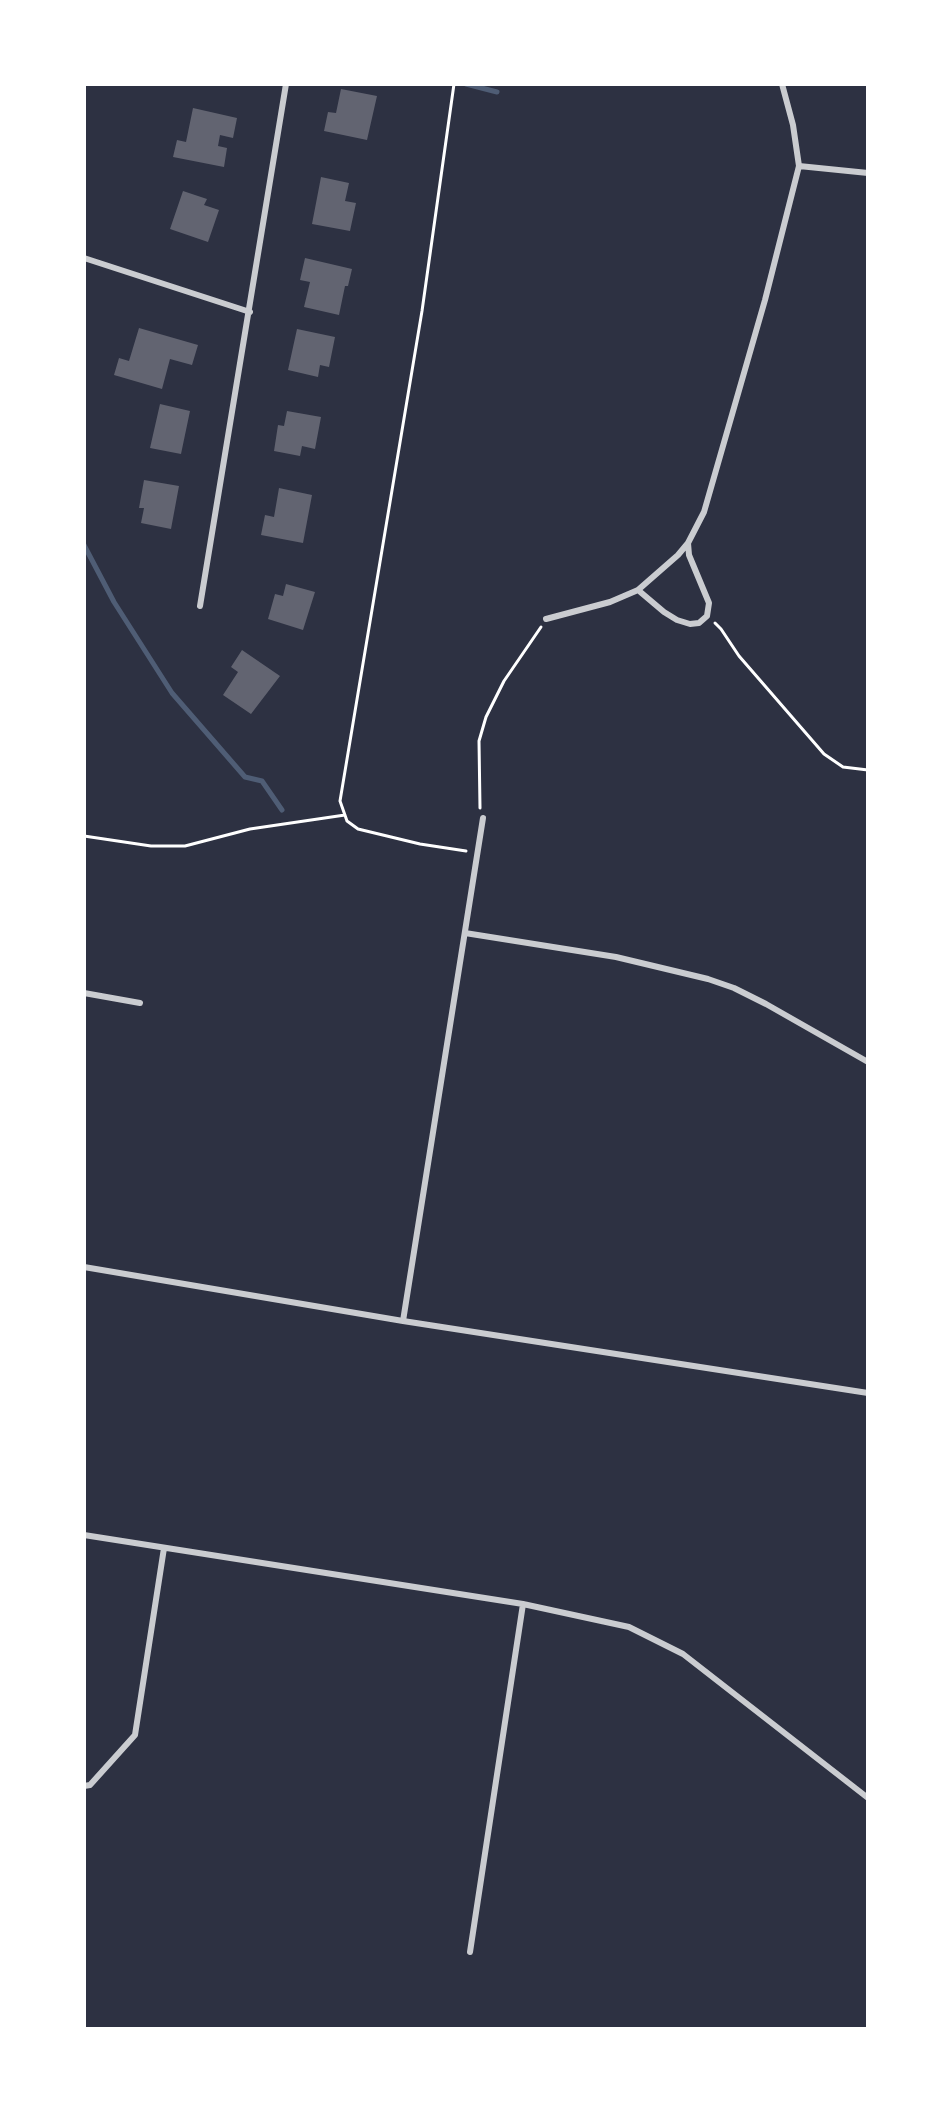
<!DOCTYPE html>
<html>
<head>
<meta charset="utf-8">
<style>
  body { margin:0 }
  #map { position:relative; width:952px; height:2113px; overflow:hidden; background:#2d3142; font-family:Cabin,sans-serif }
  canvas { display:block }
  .frame { position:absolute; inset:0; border:86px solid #fff; pointer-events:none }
</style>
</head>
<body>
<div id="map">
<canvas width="952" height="2113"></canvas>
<div class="frame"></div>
</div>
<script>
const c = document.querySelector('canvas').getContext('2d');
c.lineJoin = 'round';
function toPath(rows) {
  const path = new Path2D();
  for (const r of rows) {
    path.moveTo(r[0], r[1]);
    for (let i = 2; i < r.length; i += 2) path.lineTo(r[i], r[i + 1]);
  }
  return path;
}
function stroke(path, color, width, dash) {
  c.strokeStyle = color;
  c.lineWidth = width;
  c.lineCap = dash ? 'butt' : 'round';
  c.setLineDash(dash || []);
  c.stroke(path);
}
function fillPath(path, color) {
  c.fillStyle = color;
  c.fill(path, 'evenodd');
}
const stream = toPath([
  [466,84,497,92],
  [84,545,114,602,172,693,245,777,262,781,282,810]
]);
const building = toPath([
  [341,89,377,96,367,140,324,131,328,112,336,113],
  [193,108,237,118,233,138,220,135,218,146,227,148,224,167,173,157,177,140,186,142],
  [321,177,349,183,345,201,356,203,350,231,312,224],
  [183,191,207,199,204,205,219,210,208,242,170,229],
  [305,258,352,269,348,286,345,286,339,315,304,307,310,282,300,280],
  [139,328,198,345,192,365,170,359,162,389,114,375,119,358,129,361],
  [297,329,335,337,329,367,320,365,318,377,288,370],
  [160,404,190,411,181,454,150,448],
  [287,411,321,417,315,449,302,446,300,456,274,451,278,425,284,426],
  [144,480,179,486,171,529,141,523,144,508,139,508],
  [279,488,312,495,303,543,261,535,265,515,274,517],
  [286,584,315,592,303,630,268,619,275,594,283,596],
  [242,650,280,676,251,714,223,695,238,672,231,667]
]);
const path = toPath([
  [454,84,422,311,340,801,347,821,358,829,420,844,466,851],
  [715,623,721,629,739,656,824,754,843,767,868,770],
  [480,808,479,741,486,717,504,681,541,627],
  [84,836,151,846,185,846,250,829,345,815]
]);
const minor = toPath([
  [799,166,868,173],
  [84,258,250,312],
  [638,590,664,612,677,620,690,624,699,623,707,616,709,603,689,555,688,543],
  [200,606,286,84],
  [546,619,610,602,638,590,678,555,688,543,704,512,765,300,799,166,793,125,782,84],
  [465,933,616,957,708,979,734,988,766,1004,868,1062],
  [84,993,140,1003],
  [84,1267,403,1321,868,1393],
  [403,1321,483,818],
  [84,1535,523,1604,629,1627,683,1654,868,1798],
  [84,1786,90,1785,135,1735,164,1548],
  [470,1952,523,1604]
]);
stroke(stream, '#4f5d75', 5);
fillPath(building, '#626471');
stroke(path, '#fff', 3);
stroke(minor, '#caccd0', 6);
</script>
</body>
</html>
